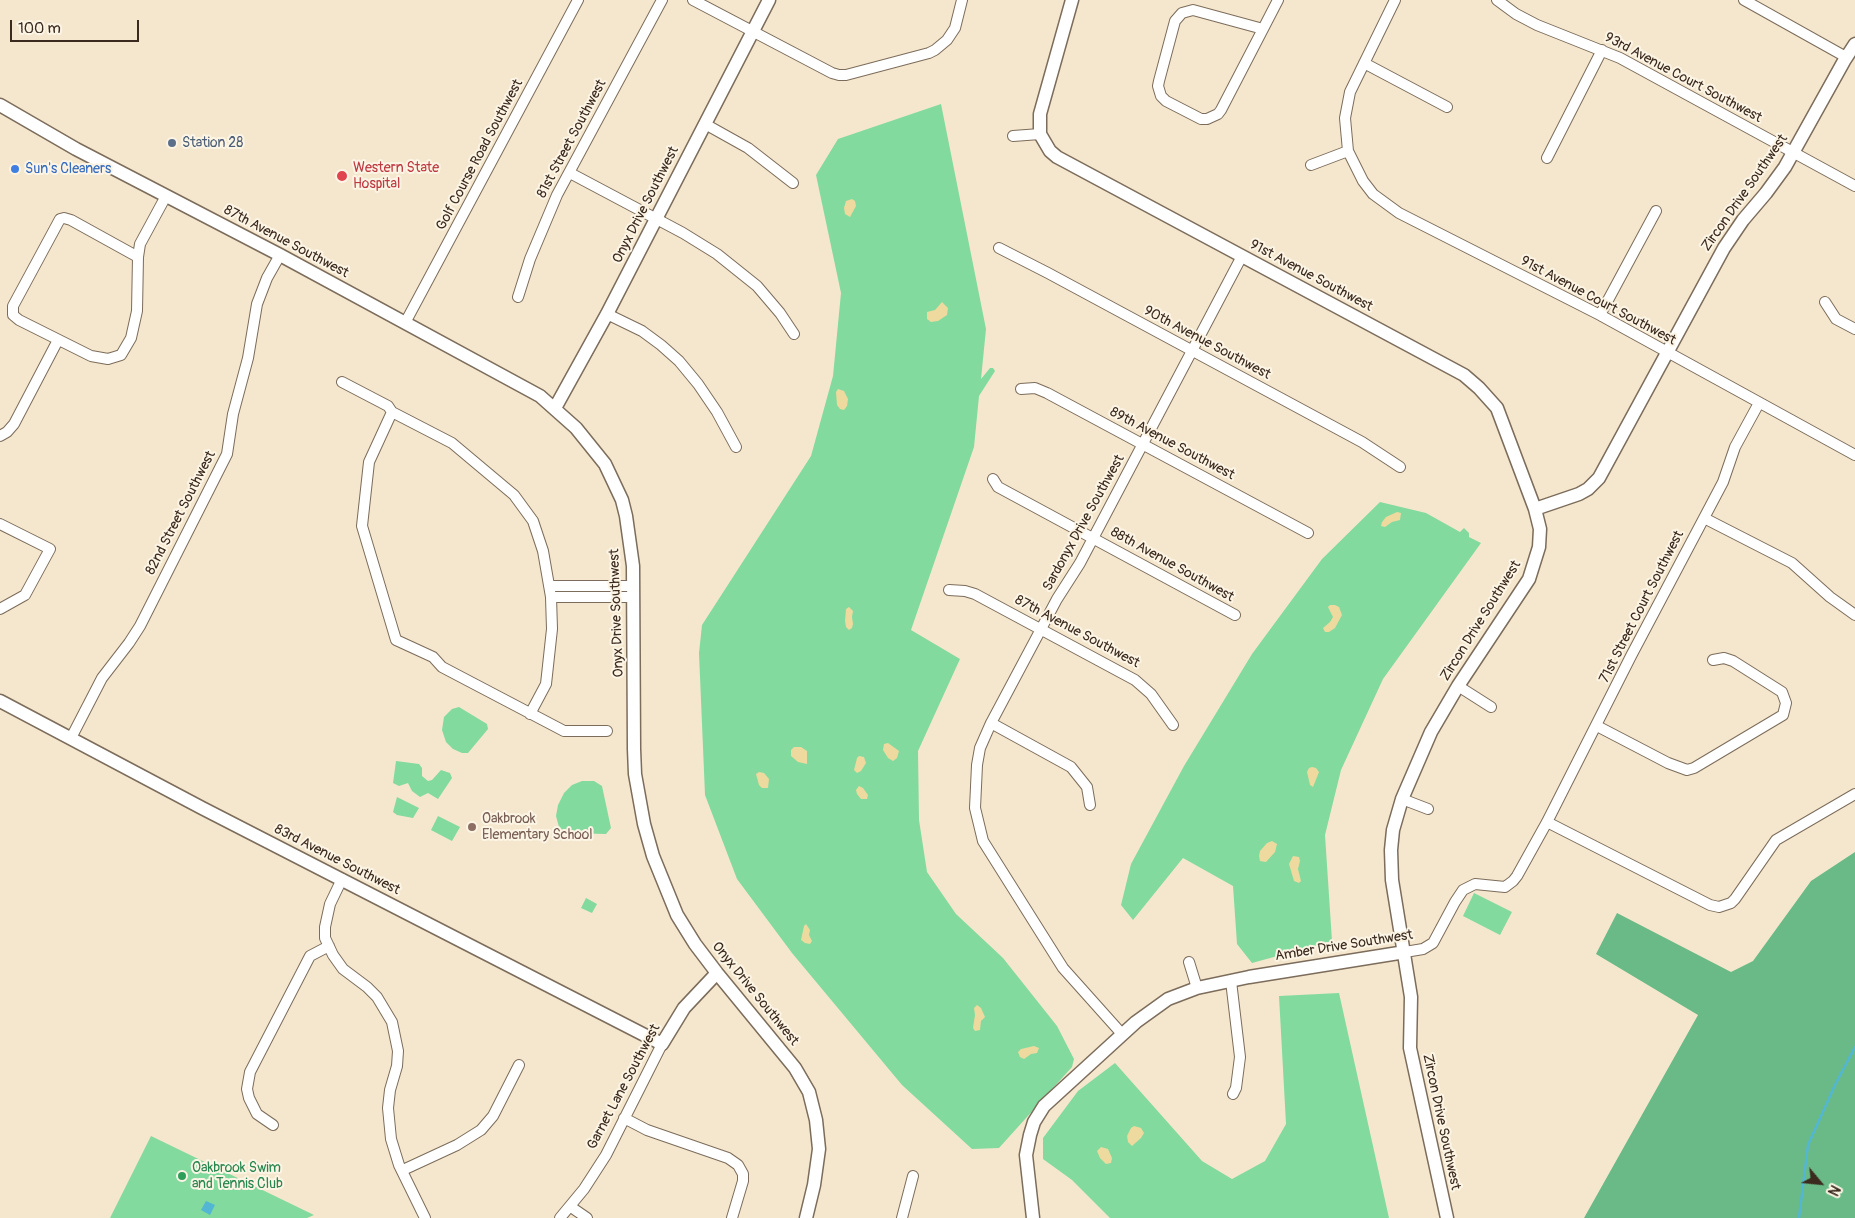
<!DOCTYPE html>
<html>
<head>
<meta charset="utf-8">
<style>
  body { margin:0 }
  #map { position:relative; width:1855px; height:1218px; overflow:hidden; background:#f5e7cd; font-family:Pangolin,sans-serif }
  canvas { display:block }
  .north { position:absolute; left:1795px; top:1158px; width:50px; height:50px; -webkit-text-stroke:4px #fcf5e5; paint-order:stroke; rotate:118deg; font-size:14px; font-weight:700; line-height:20px; text-align:center; color:#3b2a1e }
  .north::after { content:''; display:block; margin:auto; width:18px; height:22px; background:#3b2a1e; clip-path:polygon(50% 0,100% 100%,50% 72%,0 100%) }
  .scale { position:absolute; left:10px; top:20px; width:129px; height:22px; box-sizing:border-box; border:2px solid #3b2a1e; border-top:0; padding-left:6px; font-size:15px; line-height:18px; white-space:nowrap; color:#3b2a1e; -webkit-text-stroke:4px #fcf5e5; paint-order:stroke }
</style>
</head>
<body>
<div id="map">
<canvas width="1855" height="1218"></canvas>
<div class="north">N</div>
<div class="scale">100 m</div>
</div>
<script>
const c = document.querySelector('canvas').getContext('2d');
c.lineJoin = 'round';
function fillPath(path, color) {
  c.fillStyle = color;
  c.fill(path, 'evenodd');
}
function toPath(rows) {
  const path = new Path2D();
  for (const r of rows) {
    path.moveTo(r[0], r[1]);
    for (let i = 2; i < r.length; i += 2) path.lineTo(r[i], r[i + 1]);
  }
  return path;
}
function stroke(path, color, width, dash) {
  c.strokeStyle = color;
  c.lineWidth = width;
  c.lineCap = dash ? 'butt' : 'round';
  c.setLineDash(dash || []);
  c.stroke(path);
}
function drawText(font, color, halo, rows, align = 'center') {
  c.font = font + ' Pangolin,sans-serif';
  c.lineWidth = 4;
  c.setLineDash([]);
  c.textBaseline = 'middle';
  c.strokeStyle = halo;
  c.fillStyle = color;
  for (const [text, x, y, turn = 0] of rows) {
    c.save();
    c.translate(x, y);
    c.rotate((+turn || 0) * Math.PI / 180);
    c.textAlign = isNaN(turn) ? turn : align;
    if (halo) c.strokeText(text, 0, 0);
    c.fillText(text, 0, 0);
    c.restore();
  }
}
const green = toPath([
  [941,104,986,329,981,379,990,368,993,368,995,371,979,396,974,447,911,630,960,659,918,751,919,820,927,872,956,914,1003,958,1057,1026,1074,1059,1072,1067,999,1148,972,1149,902,1085,792,953,737,879,705,795,699,653,702,625,811,456,833,376,841,293,816,175,838,139],
  [1380,502,1426,513,1460,532,1464,528,1469,533,1469,537,1481,543,1383,679,1341,770,1325,835,1332,941,1252,963,1237,944,1233,886,1183,858,1133,920,1121,905,1131,864,1184,766,1252,654,1322,559],
  [459,707,487,724,488,729,468,753,462,753,453,749,446,742,442,730,444,717,452,709],
  [396,761,419,764,422,768,422,776,428,781,432,780,441,770,450,773,452,778,438,799,428,793,420,797,412,791,408,783,399,786,393,783],
  [582,781,594,781,602,786,611,828,606,834,565,833,559,827,556,816,558,805,564,793,572,785],
  [397,797,419,808,413,818,397,815,393,812],
  [438,816,460,827,452,841,431,830],
  [1474,893,1512,912,1500,935,1463,916],
  [586,898,597,904,592,913,581,908],
  [1339,993,1389,1218,1110,1218,1072,1180,1043,1159,1043,1138,1078,1091,1115,1063,1202,1161,1232,1179,1265,1161,1286,1124,1279,996],
  [151,1136,314,1215,307,1218,110,1218]
]);
const forest = toPath([
  [1855,852,1855,1218,1584,1218,1698,1015,1596,954,1617,913,1731,972,1753,961,1811,881]
]);
const sand = toPath([
  [852,199,855,201,856,206,850,217,845,214,844,208,846,201],
  [942,302,948,308,947,315,938,321,931,322,927,319,927,312,935,310],
  [838,389,844,391,848,399,847,406,844,410,840,409,837,405,836,392],
  [1397,512,1401,513,1400,520,1392,522,1385,527,1381,526,1382,522,1386,517],
  [1330,605,1335,605,1339,607,1342,615,1335,628,1329,632,1325,632,1323,628,1330,622,1333,617,1328,607],
  [849,607,853,611,852,617,853,624,852,628,849,630,846,627,845,621,846,609],
  [888,743,899,751,897,758,893,761,888,758,883,750,884,744],
  [794,747,801,747,807,751,807,764,798,762,791,756,791,750],
  [859,756,864,757,866,763,861,771,857,773,854,770,857,758],
  [1312,767,1316,768,1319,772,1313,787,1310,785,1307,772,1309,768],
  [759,772,764,773,769,779,768,788,762,788,759,785,756,774],
  [859,786,863,788,868,795,867,799,861,799,857,794,856,790],
  [1272,841,1277,844,1275,852,1266,862,1260,861,1259,856,1260,851,1267,843],
  [1293,856,1299,857,1300,861,1298,869,1301,881,1299,883,1294,881,1289,864],
  [806,924,810,930,809,935,812,941,810,944,805,943,801,940,804,926],
  [977,1005,981,1008,985,1017,981,1021,980,1030,975,1031,973,1028,975,1015,974,1008],
  [1034,1046,1039,1048,1037,1053,1031,1054,1024,1059,1020,1057,1018,1052,1021,1049],
  [1134,1126,1141,1128,1144,1133,1141,1138,1132,1146,1128,1142,1127,1136,1131,1128],
  [1101,1147,1108,1149,1112,1158,1111,1163,1106,1164,1100,1158,1097,1151]
]);
const water = toPath([
  [206,1201,215,1205,210,1215,201,1210]
]);
const stream = toPath([
  [1799,1218,1808,1145,1835,1085,1855,1047]
]);
const minor = toPath([
  [693,0,832,73,839,75,846,75,929,53,935,50,947,40,955,28,962,0],
  [1497,0,1516,14,1537,25,1620,58,1855,186],
  [1744,0,1846,57],
  [1263,29,1193,10,1182,13,1175,21,1159,81,1158,86,1161,96,1166,101,1201,119,1207,119,1218,114,1221,110,1263,29,1278,0],
  [1364,63,1447,107],
  [705,124,748,148,793,183],
  [1013,136,1040,134],
  [1348,151,1363,181,1373,194,1399,213,1600,315,1855,455],
  [1547,158,1602,50],
  [1311,165,1348,151,1345,118,1350,92,1395,0],
  [570,173,683,233,717,254,757,286,780,313,794,334],
  [999,248,1048,273,1362,442,1400,467],
  [138,257,71,220,64,218,60,219,13,306,13,315,19,320,91,356,108,359,121,355,131,338,137,311,138,257,140,244,166,196],
  [518,297,530,259,557,195,662,0],
  [1825,302,1836,319,1855,329],
  [607,314,642,331,661,345,679,361,698,384,717,412,736,447],
  [1600,315,1656,211],
  [405,323,578,0],
  [342,382,388,406,392,412,452,443,514,495,533,521,543,551,551,597,552,629,546,684,530,714],
  [1021,389,1035,388,1047,393,1308,533],
  [392,412,369,462,362,526,396,640,433,657,442,667,564,731,607,731],
  [0,436,7,432,14,424,58,340],
  [993,479,998,487,1235,615],
  [1704,518,1792,563,1830,597,1855,615],
  [0,524,50,549,25,595,0,609],
  [549,586,634,586],
  [949,590,965,591,975,594,1135,680,1151,694,1173,725],
  [551,597,634,597],
  [1458,686,1491,707],
  [991,723,1071,767,1087,787,1090,805],
  [1597,726,1668,763,1687,770,1694,768,1783,715,1786,703,1782,692,1733,661,1724,658,1713,660],
  [71,738,102,678,129,643,140,626,227,454,233,414,248,358,257,304,267,278,280,255],
  [1402,799,1428,809],
  [1547,822,1710,905,1719,907,1731,903,1735,899,1776,840,1855,794],
  [342,879,330,904,325,927,325,938,333,955,343,969,367,987,377,997,392,1022,398,1051,397,1066,390,1090,388,1108,391,1139,399,1165,425,1218],
  [1405,952,1423,949,1433,943,1455,902,1463,890,1475,884,1505,887,1513,881,1517,876,1547,822,1631,656,1704,518,1723,482,1735,447,1759,403],
  [1189,962,1197,988],
  [1231,981,1240,1057,1236,1088,1233,1094],
  [1122,1034,1063,968,983,841,975,808,977,765,980,748,991,723,1057,599,1080,563,1242,256],
  [624,1118,647,1130,728,1158,738,1165,743,1174,743,1181,732,1218],
  [273,1125,257,1114,249,1098,247,1089,250,1072,310,956,329,946],
  [403,1170,457,1145,481,1130,493,1116,519,1065],
  [571,1207,587,1218],
  [560,1218,584,1189,606,1155,662,1044],
  [902,1218,913,1176]
]);
const tertiary = toPath([
  [1072,0,1040,114,1040,134,1050,151,1057,157,1464,375,1479,388,1497,408,1535,509,1540,529,1539,547,1529,579,1458,686,1431,732,1402,799,1393,830,1391,850,1392,880,1411,997,1410,1048,1447,1218],
  [0,105,76,149,280,255,540,396,576,428,605,464,622,500,626,516,633,566,634,749,635,774,644,824,653,856,677,915,695,944,717,973,795,1068,809,1092,816,1120,819,1149,814,1185,806,1218],
  [555,408,607,314,769,0],
  [1535,509,1579,494,1588,489,1599,478,1724,248,1743,220,1766,193,1785,167,1844,61,1855,44],
  [0,701,202,808,662,1044,684,1008,717,973],
  [1033,1218,1026,1155,1030,1135,1034,1122,1044,1106,1136,1022,1168,999,1197,988,1249,977,1405,952]
]);
const markers = [
  [172,143,5,"#5c6f8a"],
  [15,169,5,"#3f7fe0"],
  [342,176,6,"#e0444e"],
  [472,827,5,"#8d6e63"],
  [182,1176,5,"#2e9e5b"]
];
const streetNames = [
  ["93rd Avenue Court Southwest",1683,78,28],
  ["81st Street Southwest",572,139,-62],
  ["Golf Course Road Southwest",480,155,-62],
  ["Zircon Drive Southwest",1745,193,-55],
  ["Onyx Drive Southwest",646,205,-63],
  ["87th Avenue Southwest",286,242,28],
  ["91st Avenue Southwest",1311,276,28],
  ["91st Avenue Court Southwest",1598,301,28],
  ["90th Avenue Southwest",1207,343,28],
  ["89th Avenue Southwest",1172,444,28],
  ["82nd Street Southwest",181,513,-63],
  ["Sardonyx Drive Southwest",1084,523,-61],
  ["88th Avenue Southwest",1172,565,29],
  ["71st Street Court Southwest",1642,607,-63],
  ["Onyx Drive Southwest",617,613,-92],
  ["Zircon Drive Southwest",1481,621,-58],
  ["87th Avenue Southwest",1077,632,28],
  ["83rd Avenue Southwest",337,860,27],
  ["Amber Drive Southwest",1344,946,-9],
  ["Onyx Drive Southwest",755,994,51],
  ["Garnet Lane Southwest",624,1087,-62],
  ["Zircon Drive Southwest",1441,1122,78]
];
const serviceNames = [
  ["Station 28",182,143]
];
const healthNames = [
  ["Western State",353,168],
  ["Hospital",353,184]
];
const shopNames = [
  ["Sun's Cleaners",25,169]
];
const educationNames = [
  ["Oakbrook",482,819],
  ["Elementary School",482,835]
];
const leisureNames = [
  ["Oakbrook Swim",192,1168],
  ["and Tennis Club",192,1184]
];
fillPath(green, '#82da9f');
fillPath(forest, '#69ba86');
fillPath(sand, '#eeda9e');
fillPath(water, '#53b6d2');
stroke(stream, '#53b6d2', 2.5);
stroke(minor, '#7c6c5b', 12);
stroke(tertiary, '#7c6c5b', 15);
stroke(minor, '#fff', 10);
stroke(tertiary, '#fff', 12);
for (const [x, y, r, color] of markers) {
  const dot = new Path2D();
  dot.arc(x, y, r, 0, 2 * Math.PI);
  c.fillStyle = color;
  c.fill(dot);
  stroke(dot, '#fcf5e5', 2);
}
drawText('14px', '#3b2a1e', '#fcf5e5', streetNames);
drawText('14px', '#4e5e75', '#fcf5e5', serviceNames, 'left');
drawText('14px', '#be3a42', '#fcf5e5', healthNames, 'left');
drawText('14px', '#366cbe', '#fcf5e5', shopNames, 'left');
drawText('14px', '#785e54', '#fcf5e5', educationNames, 'left');
drawText('14px', '#27864d', '#fcf5e5', leisureNames, 'left');
</script>
</body>
</html>
